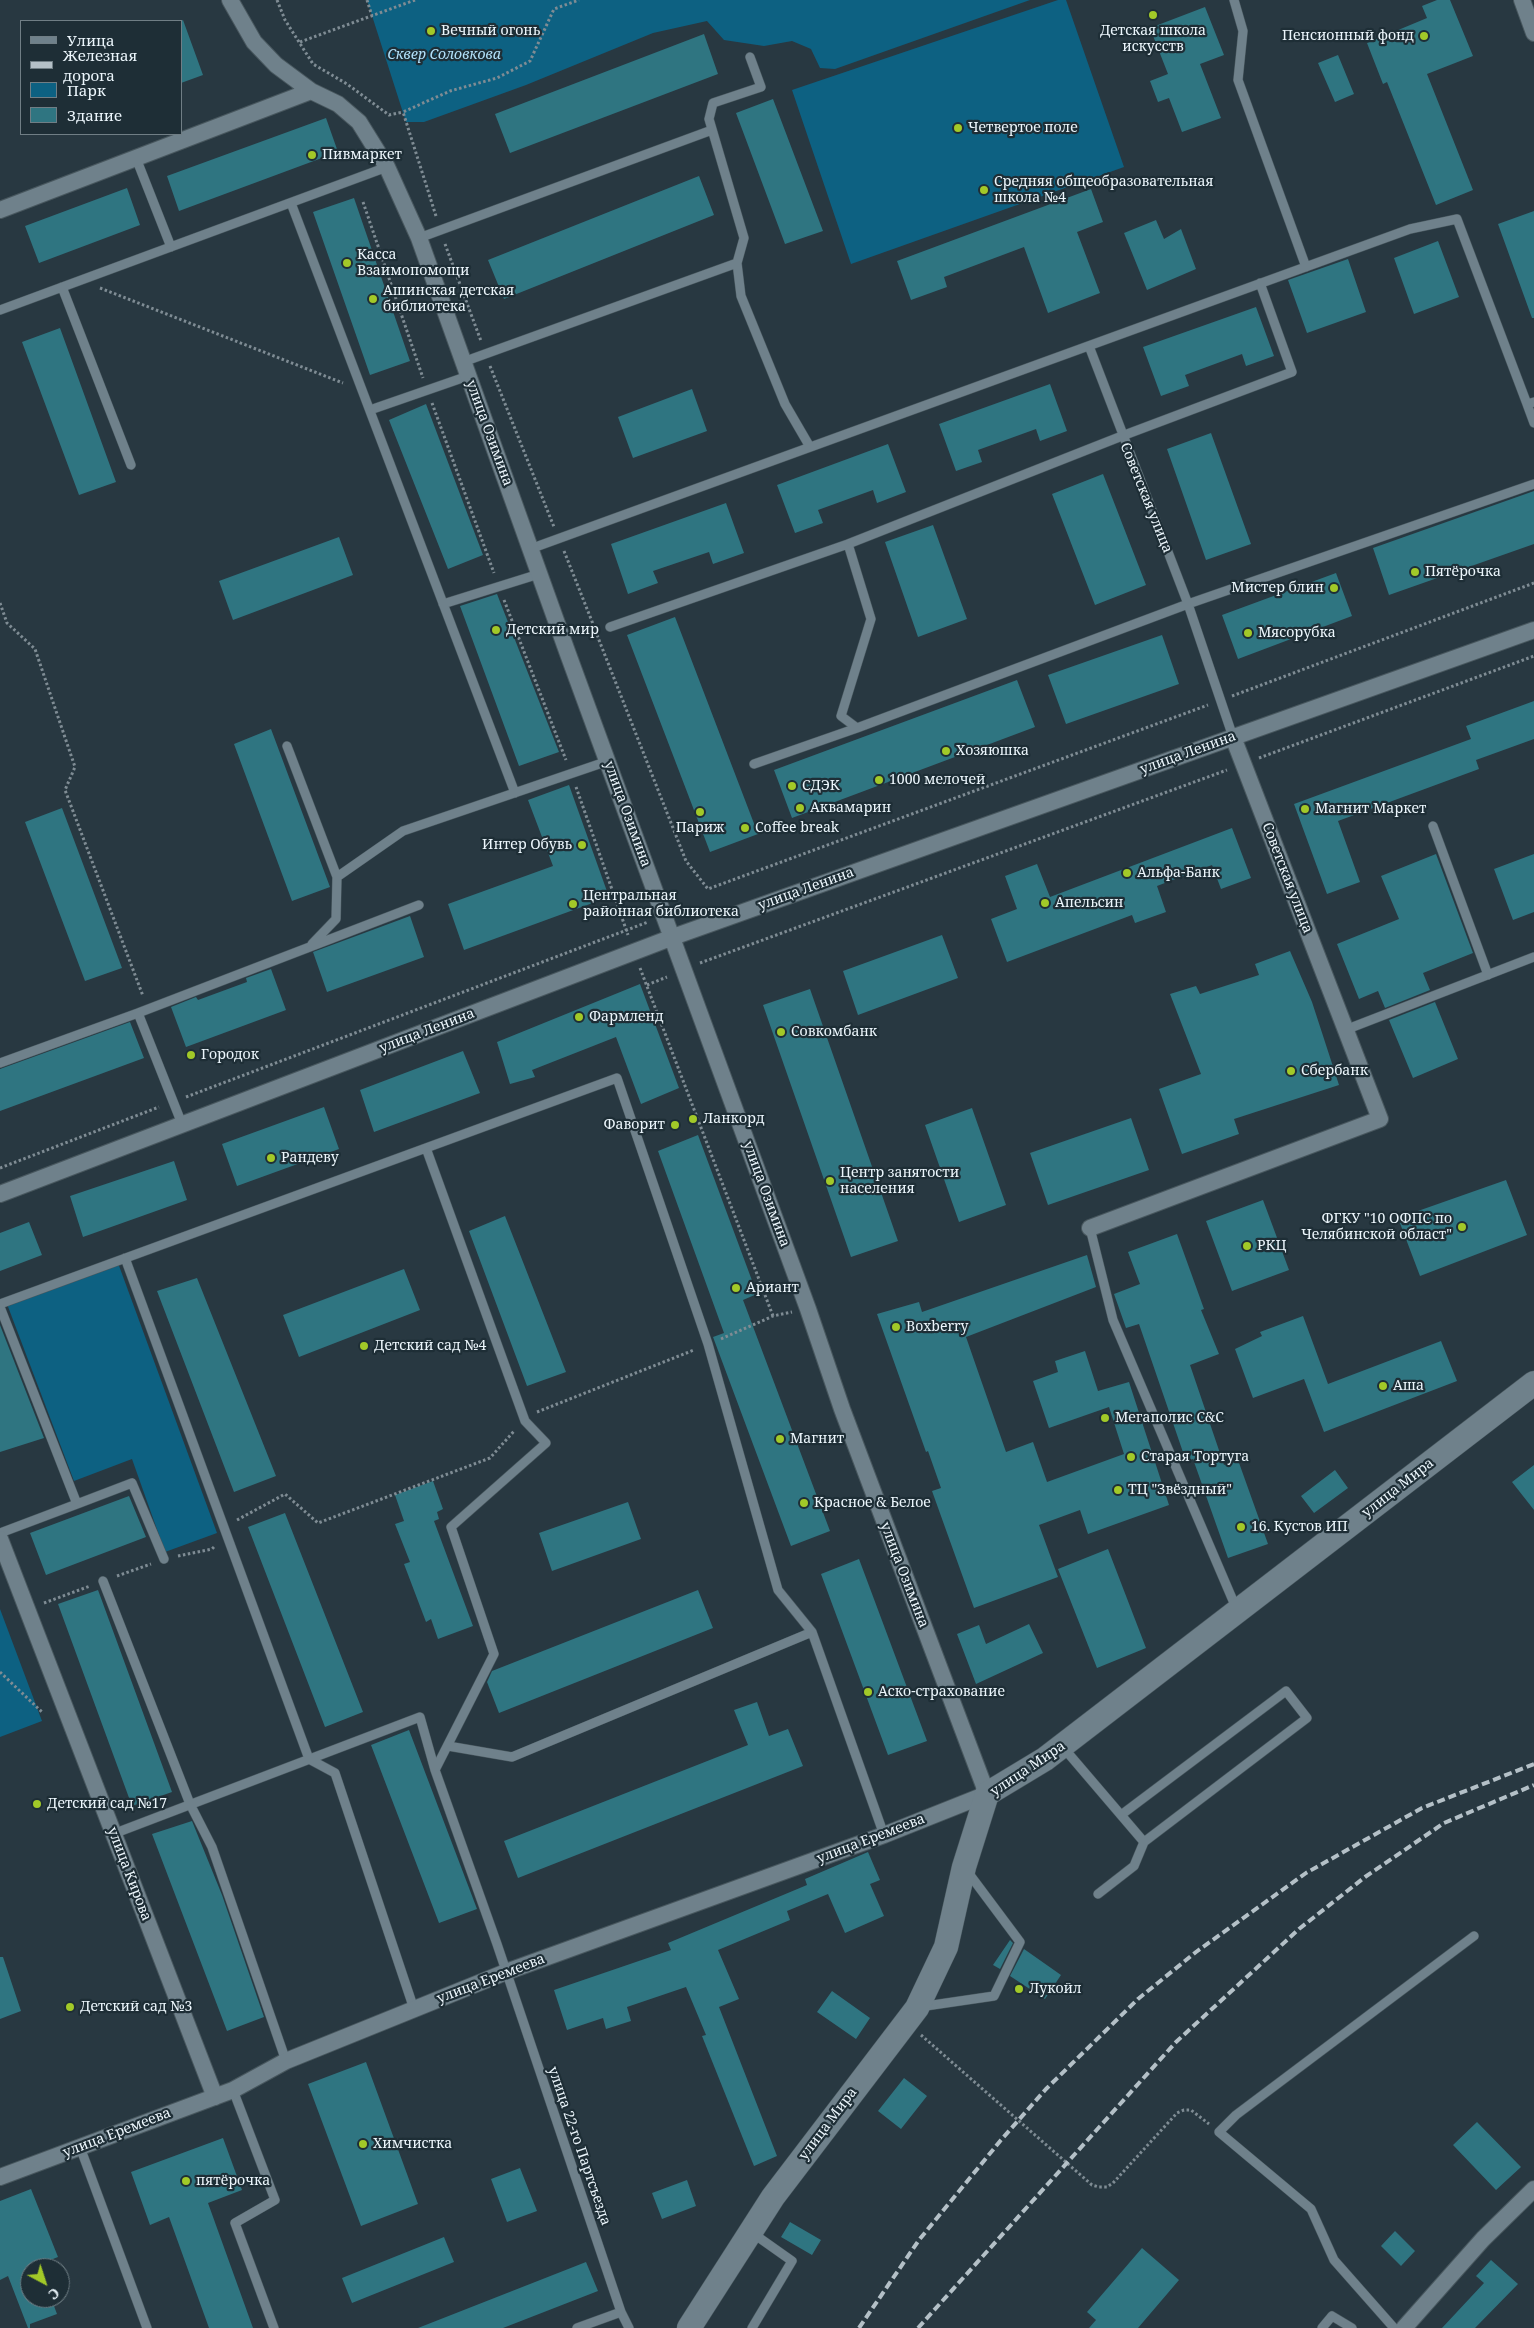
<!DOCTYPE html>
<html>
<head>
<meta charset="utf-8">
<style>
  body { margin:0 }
  #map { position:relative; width:1534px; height:2328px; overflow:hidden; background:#283841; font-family:"Noto Serif",serif }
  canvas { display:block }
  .legend { position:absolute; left:20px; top:20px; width:162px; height:115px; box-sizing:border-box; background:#1e2e36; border:1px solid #707e85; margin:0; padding:6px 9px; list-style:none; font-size:15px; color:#ecf6fc }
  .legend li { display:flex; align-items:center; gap:10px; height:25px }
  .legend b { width:25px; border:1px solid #707e85 }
  .north { position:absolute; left:20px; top:2258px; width:50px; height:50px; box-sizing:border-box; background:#1e2e36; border:1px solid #707e85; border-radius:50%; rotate:140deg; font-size:14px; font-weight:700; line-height:20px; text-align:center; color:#ecf6fc }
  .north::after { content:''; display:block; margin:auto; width:18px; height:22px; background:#a2c928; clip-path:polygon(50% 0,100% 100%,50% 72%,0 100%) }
</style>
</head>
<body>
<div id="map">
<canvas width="1534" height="2328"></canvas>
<ul class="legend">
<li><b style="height:6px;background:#6f818b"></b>Улица</li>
<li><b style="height:6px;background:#b4c0c7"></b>Железная дорога</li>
<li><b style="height:14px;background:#0d6182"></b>Парк</li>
<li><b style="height:14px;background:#2f7581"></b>Здание</li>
</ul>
<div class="north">С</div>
</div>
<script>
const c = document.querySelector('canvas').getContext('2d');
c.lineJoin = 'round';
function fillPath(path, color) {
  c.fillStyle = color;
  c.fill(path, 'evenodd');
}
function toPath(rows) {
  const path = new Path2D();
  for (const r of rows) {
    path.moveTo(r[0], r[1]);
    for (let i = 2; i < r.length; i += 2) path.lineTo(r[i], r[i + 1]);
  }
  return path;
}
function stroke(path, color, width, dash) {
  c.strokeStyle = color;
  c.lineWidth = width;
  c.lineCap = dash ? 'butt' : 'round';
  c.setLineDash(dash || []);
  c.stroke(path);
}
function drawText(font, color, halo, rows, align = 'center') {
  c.font = font + ' "Noto Serif",serif';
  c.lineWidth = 4.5;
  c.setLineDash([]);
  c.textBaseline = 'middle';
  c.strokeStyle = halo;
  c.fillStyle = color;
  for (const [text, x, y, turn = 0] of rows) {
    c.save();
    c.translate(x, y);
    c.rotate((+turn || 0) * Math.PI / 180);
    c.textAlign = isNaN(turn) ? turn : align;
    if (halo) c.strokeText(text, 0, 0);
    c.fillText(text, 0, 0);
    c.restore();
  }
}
const green = toPath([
  [367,0,1030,0,835,69,820,68,811,49,792,41,764,46,724,40,707,21,653,33,526,85,424,122,406,122],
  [1058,0,1066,0,1124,167,851,264,792,90],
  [118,1263,217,1533,165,1552,132,1459,74,1481,7,1304],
  [0,1609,42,1721,0,1737]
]);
const building = toPath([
  [1437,0,1450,0,1473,56,1427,74,1473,190,1436,205,1387,82,1383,84,1367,43,1427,18,1422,6],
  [1205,7,1224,55,1200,64,1221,118,1182,132,1169,98,1158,102,1150,81,1168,74,1150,28],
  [183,20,203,75,181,83,181,21],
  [704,34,718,74,510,153,495,114],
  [1338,55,1354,94,1335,102,1318,63],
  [773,99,823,231,785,244,736,113],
  [326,118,338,152,179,211,167,176],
  [699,176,714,215,504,299,488,260],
  [127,188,140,225,39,263,25,226],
  [1091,189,1103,222,1077,232,1100,293,1048,313,1024,247,944,277,947,287,911,300,897,261],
  [354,198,410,361,370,375,313,212],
  [1534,211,1534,318,1532,318,1498,224],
  [1156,220,1164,239,1181,229,1196,269,1147,290,1124,233],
  [1438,241,1459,297,1414,314,1394,258],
  [1348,259,1366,312,1307,333,1288,280],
  [1256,307,1274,356,1246,366,1242,354,1185,375,1189,386,1161,396,1143,347],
  [60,328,116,482,79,495,22,342],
  [1050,384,1067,431,1040,441,1036,429,978,450,982,462,956,471,939,424],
  [692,389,707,431,633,458,618,417],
  [426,404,483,555,448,569,389,420],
  [1211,433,1251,544,1206,560,1167,449],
  [888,444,906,492,877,503,873,490,818,510,823,523,795,533,777,485],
  [1103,474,1146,585,1095,605,1052,494],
  [1534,491,1534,544,1389,595,1373,548],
  [726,503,744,553,713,564,709,552,653,571,658,583,628,594,611,544],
  [933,525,967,619,918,637,885,542],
  [339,537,353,575,233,620,219,581],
  [1336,573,1352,616,1238,659,1222,615],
  [497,594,559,752,519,766,460,606],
  [675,617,758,834,710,852,627,635],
  [1162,635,1179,684,1066,724,1048,675],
  [1017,680,1035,727,792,818,774,770],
  [1534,701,1534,739,1476,760,1479,769,1338,821,1360,882,1327,894,1294,804,1471,739,1466,726],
  [271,729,330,887,292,901,234,744],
  [569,785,609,897,464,950,448,904,553,866,528,800],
  [62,808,122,968,85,981,25,822],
  [1232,828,1251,878,1221,889,1212,865,1157,886,1166,912,1135,923,1132,915,1007,962,991,919,1017,909,1005,876,1037,864,1050,897],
  [1436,854,1473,953,1423,973,1430,990,1385,1008,1378,991,1359,999,1337,944,1399,919,1381,876],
  [1534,854,1534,912,1513,920,1494,869],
  [410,916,424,957,327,992,313,952],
  [942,935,958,978,858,1015,843,971],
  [1290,951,1312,1002,1339,1085,1234,1119,1239,1134,1182,1154,1159,1089,1201,1074,1170,994,1196,986,1200,994,1259,975,1255,964],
  [271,969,286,1010,186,1047,171,1007,196,997,198,1000,247,982,246,978],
  [640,984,679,1088,641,1104,616,1037,532,1070,535,1077,510,1084,497,1042],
  [810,989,898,1241,851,1257,763,1005],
  [1435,1002,1458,1059,1413,1078,1389,1020],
  [130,1022,144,1058,0,1111,0,1069],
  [463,1051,480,1093,374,1132,360,1090],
  [324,1107,339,1149,237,1186,222,1144],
  [972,1108,1006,1205,959,1222,925,1125],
  [1131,1118,1149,1170,1048,1205,1030,1153],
  [698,1135,757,1294,743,1300,830,1531,791,1546,713,1337,724,1333,658,1151],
  [174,1161,187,1200,83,1237,70,1196],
  [1506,1180,1527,1235,1420,1276,1398,1218],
  [1263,1200,1289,1270,1232,1291,1206,1221],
  [505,1216,566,1372,527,1386,469,1231],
  [29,1222,42,1255,0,1271,0,1233],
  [1177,1234,1204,1309,1201,1310,1219,1354,1190,1365,1224,1465,1238,1460,1268,1544,1228,1558,1193,1459,1186,1461,1139,1324,1126,1328,1114,1294,1140,1284,1128,1252],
  [1087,1255,1096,1287,966,1337,1006,1452,1033,1442,1047,1482,1124,1454,1109,1407,1049,1428,1033,1381,1058,1372,1055,1361,1085,1351,1098,1391,1129,1382,1169,1505,1088,1534,1080,1510,1039,1525,1058,1577,974,1608,932,1491,941,1488,928,1451,926,1452,877,1314,919,1302,922,1312],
  [404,1269,420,1310,299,1357,283,1315],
  [197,1278,276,1476,234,1492,157,1291],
  [1303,1316,1328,1384,1441,1341,1457,1381,1324,1432,1304,1379,1253,1398,1235,1349,1262,1336,1260,1332],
  [0,1325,44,1438,0,1452],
  [1534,1465,1534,1510,1512,1482],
  [1335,1470,1348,1488,1314,1513,1301,1496],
  [433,1481,443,1509,437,1512,439,1519,434,1521,473,1626,438,1639,431,1619,426,1622,404,1564,410,1562,395,1524,404,1521,395,1495],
  [129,1496,146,1537,46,1575,30,1533],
  [628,1502,641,1539,552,1571,539,1533],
  [285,1513,363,1712,325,1727,248,1527],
  [1108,1549,1146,1648,1097,1668,1058,1569],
  [859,1559,927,1741,888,1755,821,1574],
  [98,1590,172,1792,132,1806,58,1604],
  [698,1590,713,1628,499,1713,487,1682,492,1671],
  [1029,1624,1043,1653,976,1684,957,1634,979,1625,986,1644],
  [757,1702,769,1736,788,1729,803,1766,518,1878,504,1841,748,1745,734,1710],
  [409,1730,477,1909,439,1923,371,1745],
  [192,1821,222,1895,264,2017,227,2031,152,1834],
  [868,1852,880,1880,870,1884,884,1916,845,1933,828,1894,787,1911,790,1920,718,1950,739,1999,719,2007,777,2156,754,2166,702,2036,706,2035,686,1987,627,2007,631,2021,606,2029,603,2018,567,2030,554,1990,671,1950,668,1943,807,1885,805,1879],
  [1010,1940,1013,1943,1000,1969,993,1965],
  [1024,1949,1061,1975,1045,1999,1010,1976],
  [0,1957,3,1957,21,2011,0,2019],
  [832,1991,870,2018,856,2039,817,2012],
  [366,2062,418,2204,361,2226,308,2084],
  [904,2078,927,2096,901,2129,878,2111],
  [1477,2122,1521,2167,1496,2190,1453,2145],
  [223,2138,242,2190,208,2203,253,2328,209,2328,169,2217,150,2225,131,2172],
  [520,2168,537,2211,507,2222,491,2179],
  [687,2180,696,2206,662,2219,652,2193],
  [31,2189,58,2257,30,2268,30,2298,51,2298,57,2314,30,2324,30,2328,28,2328,8,2276,0,2280,0,2201],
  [790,2222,821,2240,812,2255,781,2237],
  [1395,2231,1415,2251,1401,2266,1381,2246],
  [444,2237,454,2262,352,2303,342,2278],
  [1142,2248,1179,2280,1138,2328,1089,2328,1096,2320,1087,2312],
  [1491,2260,1518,2284,1475,2328,1442,2328,1484,2283,1476,2276],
  [586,2262,598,2291,503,2328,418,2328]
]);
const path = toPath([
  [277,0,285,20,313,64,347,84,389,115,403,112],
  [367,0,372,16],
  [300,42,415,0],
  [363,202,423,378],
  [436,216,403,112,450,91,497,78,530,61,554,9,579,0],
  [445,244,481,341],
  [100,288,343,383],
  [490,366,554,527],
  [432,403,494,573],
  [564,551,595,629],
  [504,600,566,760],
  [0,603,7,623,35,649,75,767,65,790,143,996],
  [597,635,686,861,708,889,1208,705],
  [1232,696,1534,583],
  [1259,758,1534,656],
  [576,787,628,935],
  [700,963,1227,770],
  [640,968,773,1316],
  [647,985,667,977],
  [186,1097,648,922],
  [0,1168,159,1107],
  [721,1339,773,1316,792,1312],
  [537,1412,694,1350],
  [237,1520,285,1494,318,1523,490,1458,515,1430],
  [178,1556,212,1549,215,1546],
  [117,1576,151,1564],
  [44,1603,90,1586],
  [0,1672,43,1713],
  [921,2035,1092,2185,1099,2187,1107,2187,1113,2183,1177,2113,1184,2110,1191,2110,1209,2124]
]);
const lane = toPath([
  [1234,0,1243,31,1238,80,1306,267],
  [750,57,761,87,713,103,709,119,744,238,737,263,741,296,785,404,810,447],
  [136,158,171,247],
  [291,203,515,793],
  [419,238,712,130],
  [62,287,131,465],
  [0,310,387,167],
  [1089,346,1188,604,1233,737],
  [463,362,737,263],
  [1527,404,1534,423],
  [370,410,468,376],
  [848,544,1122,436,1292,372,1260,283],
  [530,549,1410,229,1457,219,1527,404,1534,402],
  [443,604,539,574],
  [610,627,848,544,871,619,841,716,857,728],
  [287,746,337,877],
  [754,764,857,728,1188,604,1534,484],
  [1433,826,1488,975],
  [312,944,336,919,337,877,403,831,608,761],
  [138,1013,419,905],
  [1345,1030,1534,957],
  [0,1063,138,1013,182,1124],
  [426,1148,525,1421,546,1443,451,1527,494,1654,435,1770],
  [1090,1228,1113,1320,1237,1610],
  [125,1258,309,1759,335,1773,414,2009],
  [0,1304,617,1078,708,1344,778,1590,812,1632,884,1835],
  [0,1307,77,1504,0,1533],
  [77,1504,132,1483,164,1559],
  [103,1581,190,1804,212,1847,286,2061],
  [448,1746,512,1757,812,1632],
  [1062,1746,1144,1842,1307,1718,1286,1691,1121,1815],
  [113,1834,420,1717,435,1770,497,1944,621,2312,629,2328],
  [1098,1894,1134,1866,1144,1842],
  [919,2007,994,1996,1020,1942,967,1871],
  [233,2090,275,2200,235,2223,274,2328],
  [80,2147,147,2328],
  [751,2232,792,2261,752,2328],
  [577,2328,621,2312],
  [1322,2328,1332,2316,1352,2328],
  [1394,2328,1334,2260,1311,2209,1219,2132,1236,2115,1474,1936]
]);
const street = toPath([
  [1522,0,1534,33],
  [0,210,311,91],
  [0,1194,673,937,1534,630],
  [1090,1228,1380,1119,1233,737],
  [0,1539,215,2097],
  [0,2177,233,2090,286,2061,506,1972,884,1835,987,1794,842,1409,808,1309,568,654,419,238,387,167,359,122,338,104,311,91,276,65,254,42,230,0],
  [1404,2328,1483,2239,1534,2189]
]);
const secondary = toPath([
  [689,2328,773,2197,917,2008,946,1947,964,1867,987,1794,1045,1759,1534,1383]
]);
const rail = toPath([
  [859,2328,919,2240,1001,2140,1046,2089,1138,1999,1196,1952,1306,1873,1422,1808,1534,1764],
  [918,2328,1176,2042,1299,1929,1365,1877,1444,1823,1534,1785]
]);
const markers = [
  [1153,15,5,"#a2c928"],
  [431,31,5,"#a2c928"],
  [1424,36,5,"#a2c928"],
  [958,128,5,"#a2c928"],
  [312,155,5,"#a2c928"],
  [984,190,5,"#a2c928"],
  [347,263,5,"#a2c928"],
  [373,299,5,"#a2c928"],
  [1415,572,5,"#a2c928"],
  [1334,588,5,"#a2c928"],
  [496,630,5,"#a2c928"],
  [1248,633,5,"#a2c928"],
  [946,751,5,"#a2c928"],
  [879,780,5,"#a2c928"],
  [792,786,5,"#a2c928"],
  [800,808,5,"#a2c928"],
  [1305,809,5,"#a2c928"],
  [700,812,5,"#a2c928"],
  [745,828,5,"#a2c928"],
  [582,845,5,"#a2c928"],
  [1127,873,5,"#a2c928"],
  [1045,903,5,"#a2c928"],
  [573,904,5,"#a2c928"],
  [579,1017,5,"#a2c928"],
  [781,1032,5,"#a2c928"],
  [191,1055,5,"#a2c928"],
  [1291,1071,5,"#a2c928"],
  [693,1119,5,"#a2c928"],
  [675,1125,5,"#a2c928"],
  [271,1158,5,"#a2c928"],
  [830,1181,5,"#a2c928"],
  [1462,1227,5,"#a2c928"],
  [1247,1246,5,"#a2c928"],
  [736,1288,5,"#a2c928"],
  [896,1327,5,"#a2c928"],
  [364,1346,5,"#a2c928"],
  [1383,1386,5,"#a2c928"],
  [1105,1418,5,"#a2c928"],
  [780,1439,5,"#a2c928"],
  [1131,1457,5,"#a2c928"],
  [1118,1490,5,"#a2c928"],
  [804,1503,5,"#a2c928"],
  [1241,1527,5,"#a2c928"],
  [868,1692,5,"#a2c928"],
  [37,1804,5,"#a2c928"],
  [1019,1989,5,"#a2c928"],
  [70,2007,5,"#a2c928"],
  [363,2144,5,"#a2c928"],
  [186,2181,5,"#a2c928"]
];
const poiNames = [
  ["Вечный огонь",441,31],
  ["Детская школа",1153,31,"center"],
  ["искусств",1153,47,"center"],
  ["Пенсионный фонд",1414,36,"right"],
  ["Четвертое поле",968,128],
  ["Пивмаркет",322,155],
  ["Средняя общеобразовательная",994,182],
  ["школа №4",994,198],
  ["Касса",357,255],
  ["Взаимопомощи",357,271],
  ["Ашинская детская",383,291],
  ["библиотека",383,307],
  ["Пятёрочка",1425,572],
  ["Мистер блин",1324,588,"right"],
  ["Детский мир",506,630],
  ["Мясорубка",1258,633],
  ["Хозяюшка",956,751],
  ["1000 мелочей",889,780],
  ["СДЭК",802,786],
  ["Аквамарин",810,808],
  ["Магнит Маркет",1315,809],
  ["Париж",700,828,"center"],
  ["Coffee break",755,828],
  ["Интер Обувь",572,845,"right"],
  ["Альфа-Банк",1137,873],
  ["Центральная",583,896],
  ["районная библиотека",583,912],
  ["Апельсин",1055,903],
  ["Фармленд",589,1017],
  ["Совкомбанк",791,1032],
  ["Городок",201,1055],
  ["Сбербанк",1301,1071],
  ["Ланкорд",703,1119],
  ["Фаворит",665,1125,"right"],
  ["Рандеву",281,1158],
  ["Центр занятости",840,1173],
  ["населения",840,1189],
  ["ФГКУ \"10 ОФПС по",1452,1219,"right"],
  ["Челябинской област\"",1452,1235,"right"],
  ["РКЦ",1257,1246],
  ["Ариант",746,1288],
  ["Boxberry",906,1327],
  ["Детский сад №4",374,1346],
  ["Аша",1393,1386],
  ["Мегаполис C&C",1115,1418],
  ["Магнит",790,1439],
  ["Старая Тортуга",1141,1457],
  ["ТЦ \"Звёздный\"",1128,1490],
  ["Красное & Белое",814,1503],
  ["16. Кустов ИП",1251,1527],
  ["Аско-страхование",878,1692],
  ["Детский сад №17",47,1804],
  ["Лукойл",1029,1989],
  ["Детский сад №3",80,2007],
  ["Химчистка",373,2144],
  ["пятёрочка",196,2181]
];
const parkNames = [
  ["Сквер Соловкова",444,55]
];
const streetNames = [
  ["улица Озимина",489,433,70],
  ["Советская улица",1146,498,68],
  ["улица Ленина",1188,753,-20],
  ["улица Озимина",627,814,70],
  ["Советская улица",1287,878,69],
  ["улица Ленина",806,889,-20],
  ["улица Ленина",427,1031,-21],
  ["улица Озимина",766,1194,70],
  ["улица Мира",1398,1488,-38],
  ["улица Озимина",904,1575,69],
  ["улица Мира",1028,1769,-34],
  ["улица Еремеева",871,1839,-21],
  ["улица Кирова",129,1874,69],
  ["улица Еремеева",491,1979,-21],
  ["улица Мира",828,2124,-53],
  ["улица Еремеева",117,2133,-21],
  ["улица 22-го Партсъезда",579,2146,71]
];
fillPath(green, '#0d6182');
fillPath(building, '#2f7581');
stroke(lane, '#48575e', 10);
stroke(street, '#48575e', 18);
stroke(secondary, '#48575e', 25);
stroke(path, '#7f8c94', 3, [2.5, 2.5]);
stroke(lane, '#6f818b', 9);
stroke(street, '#6f818b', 16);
stroke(secondary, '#6f818b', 24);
stroke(rail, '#b4c0c7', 4, [8, 4]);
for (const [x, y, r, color] of markers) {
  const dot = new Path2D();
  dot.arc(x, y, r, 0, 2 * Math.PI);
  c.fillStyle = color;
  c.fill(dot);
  stroke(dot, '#1e2e36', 2);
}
drawText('14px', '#ecf6fc', '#1e2e36', poiNames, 'left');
drawText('italic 14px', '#b2e1fa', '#1e2e36', parkNames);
drawText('14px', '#ecf6fc', '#1e2e36', streetNames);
</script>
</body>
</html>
